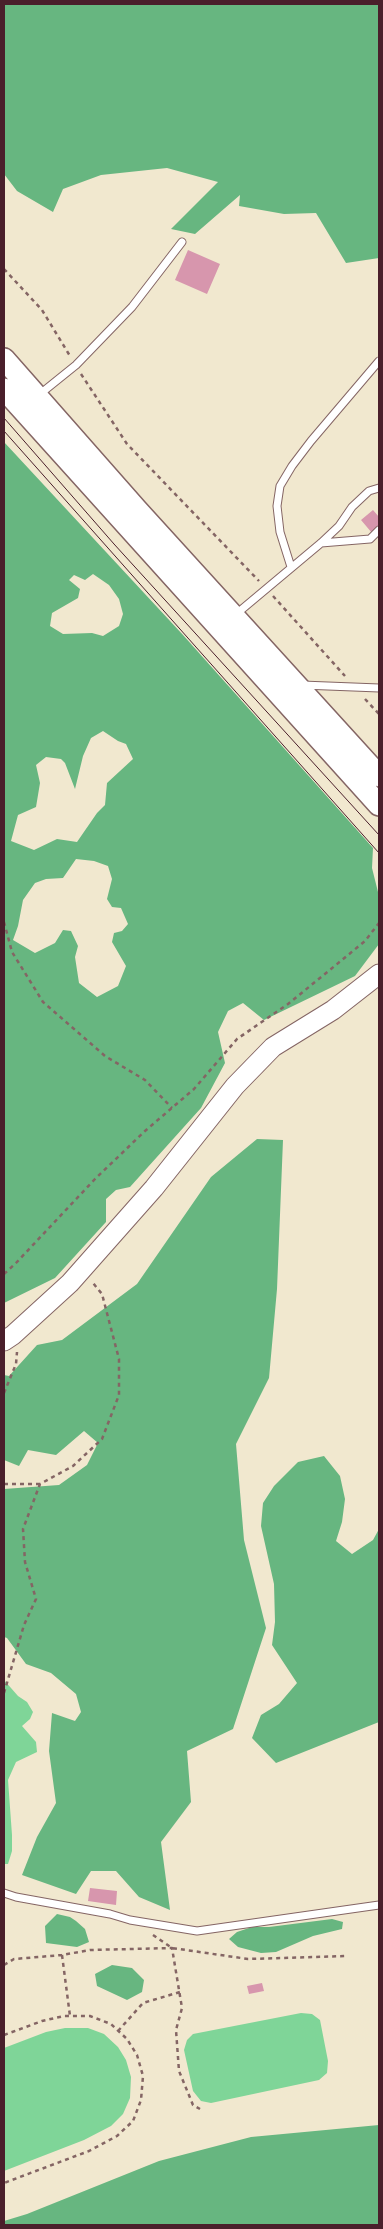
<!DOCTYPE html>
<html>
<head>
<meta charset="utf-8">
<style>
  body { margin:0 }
  #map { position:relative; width:383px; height:2229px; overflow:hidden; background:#f1e8cf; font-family:"Shantell Sans",sans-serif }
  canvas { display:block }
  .frame { position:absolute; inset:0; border:5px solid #4a1f2b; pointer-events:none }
</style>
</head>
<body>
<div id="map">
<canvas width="383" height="2229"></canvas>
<div class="frame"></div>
</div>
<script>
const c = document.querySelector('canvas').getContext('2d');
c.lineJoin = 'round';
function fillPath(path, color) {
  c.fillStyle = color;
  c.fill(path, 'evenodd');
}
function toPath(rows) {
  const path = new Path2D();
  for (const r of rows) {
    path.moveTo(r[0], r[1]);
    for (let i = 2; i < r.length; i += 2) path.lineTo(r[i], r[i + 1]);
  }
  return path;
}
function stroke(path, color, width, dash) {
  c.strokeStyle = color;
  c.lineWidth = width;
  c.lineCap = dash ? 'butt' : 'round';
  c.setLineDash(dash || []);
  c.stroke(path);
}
const green = toPath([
  [4,1680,18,1696,27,1702,33,1712,30,1719,22,1726,36,1742,37,1752,16,1762,8,1780,12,1835,12,1851,8,1864,4,1864],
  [301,2013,312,2014,320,2020,328,2061,327,2073,319,2080,211,2103,201,2101,193,2091,184,2050,187,2040,193,2034],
  [65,2028,88,2028,104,2034,118,2047,126,2060,131,2077,130,2098,123,2114,111,2126,84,2140,4,2171,4,2048,46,2032]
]);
const forest = toPath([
  [4,4,379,4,379,258,346,263,316,213,284,214,239,206,240,195,195,234,171,229,218,182,167,168,101,175,63,189,53,212,17,191,4,174],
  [4,442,183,635,373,848,372,868,379,896,379,944,355,976,264,1020,243,1003,228,1011,218,1032,225,1063,201,1108,130,1187,116,1190,106,1199,106,1222,55,1278,4,1303],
  [93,574,109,585,119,599,123,614,119,626,103,636,92,633,63,634,50,626,52,613,78,598,80,589,69,580,74,575,85,580],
  [103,731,118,741,126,744,133,759,107,783,105,805,97,813,77,842,57,839,34,850,11,841,18,815,36,807,40,783,36,765,46,757,61,759,65,763,75,789,83,756,91,738],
  [76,859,94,861,108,866,112,879,107,899,112,907,121,908,128,924,122,931,114,933,112,942,126,966,118,986,97,997,79,983,75,957,78,946,71,931,63,930,55,943,35,953,13,940,18,926,23,900,35,883,46,879,63,878],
  [257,1139,283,1140,277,1289,269,1378,236,1444,244,1540,266,1628,233,1729,187,1751,191,1802,161,1842,170,1910,139,1897,116,1871,91,1871,76,1894,22,1875,37,1837,56,1803,49,1751,52,1713,75,1721,81,1712,76,1694,51,1673,26,1664,7,1638,4,1637,4,1489,59,1485,87,1465,98,1443,84,1431,56,1455,28,1450,19,1466,4,1460,4,1375,9,1376,37,1345,62,1340,137,1284,211,1177],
  [324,1456,340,1476,345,1499,342,1522,336,1541,352,1554,373,1540,379,1529,379,1722,276,1763,252,1738,261,1715,279,1704,297,1683,272,1645,275,1622,274,1584,261,1526,263,1503,274,1486,298,1462],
  [57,1914,70,1917,76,1921,85,1929,89,1942,77,1947,46,1943,45,1926],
  [332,1919,343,1922,342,1929,313,1936,276,1952,261,1953,238,1947,229,1939,237,1932,252,1927,269,1927],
  [112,1965,132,1968,144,1980,142,1992,127,2000,97,1986,95,1974],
  [379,2125,379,2225,4,2225,4,2221,27,2214,159,2161,251,2137]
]);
const building = toPath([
  [188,250,220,264,207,294,175,280],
  [373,510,379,517,379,527,372,533,361,520],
  [90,1888,117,1891,116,1905,88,1901],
  [262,1983,264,1991,249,1994,247,1986]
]);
const path = toPath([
  [4,269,42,310,70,356],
  [81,374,127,444,259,581],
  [273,596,345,676],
  [365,699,379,714],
  [4,922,12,952,43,1002,105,1056,145,1080,172,1108],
  [4,1274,16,1263,95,1179,145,1131,194,1089,237,1039,288,1004,331,969,365,941,379,923],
  [4,1393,16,1364,17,1352],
  [4,1484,40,1484],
  [4,1693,24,1625,36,1599,25,1562,23,1529,40,1484,73,1466,102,1439,119,1395,119,1359,102,1294,93,1283],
  [153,1935,172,1948,248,1959,347,1956],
  [62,1955,70,2016],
  [4,1965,14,1959,62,1955,90,1950,172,1948,182,2008,176,2030,179,2071,193,2105,200,2109],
  [118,2031,143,2003,180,1992],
  [4,2035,42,2021,64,2016,90,2016,111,2024,127,2039,137,2055,143,2076,141,2100,133,2121,117,2136,89,2151,4,2183]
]);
const lane = toPath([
  [40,394,76,365,132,307,182,242],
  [321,543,370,539,379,530],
  [291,567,280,532,277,506,280,486,292,466,311,441,379,361],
  [235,615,321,543,339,526,352,507,369,491,379,488],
  [302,685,379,688],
  [4,1893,16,1897,110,1914,130,1920,197,1931,379,1905]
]);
const secondary = toPath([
  [4,1341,13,1335,70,1283,154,1188,235,1086,273,1047,333,1010,379,974]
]);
const primary = toPath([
  [4,359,137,510,379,776],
  [4,389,379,805]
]);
const tram = toPath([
  [4,418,114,544,379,835],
  [4,431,379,853]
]);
fillPath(green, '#7fd598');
fillPath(forest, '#67b680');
fillPath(building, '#d796ad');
stroke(lane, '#846564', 9);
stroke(secondary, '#846564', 21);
stroke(primary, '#846564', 24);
stroke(path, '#846564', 2.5, [4, 4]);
stroke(lane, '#fff', 7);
stroke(secondary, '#fff', 19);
stroke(primary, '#fff', 21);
stroke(tram, '#4a1f2b', 1);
</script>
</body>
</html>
